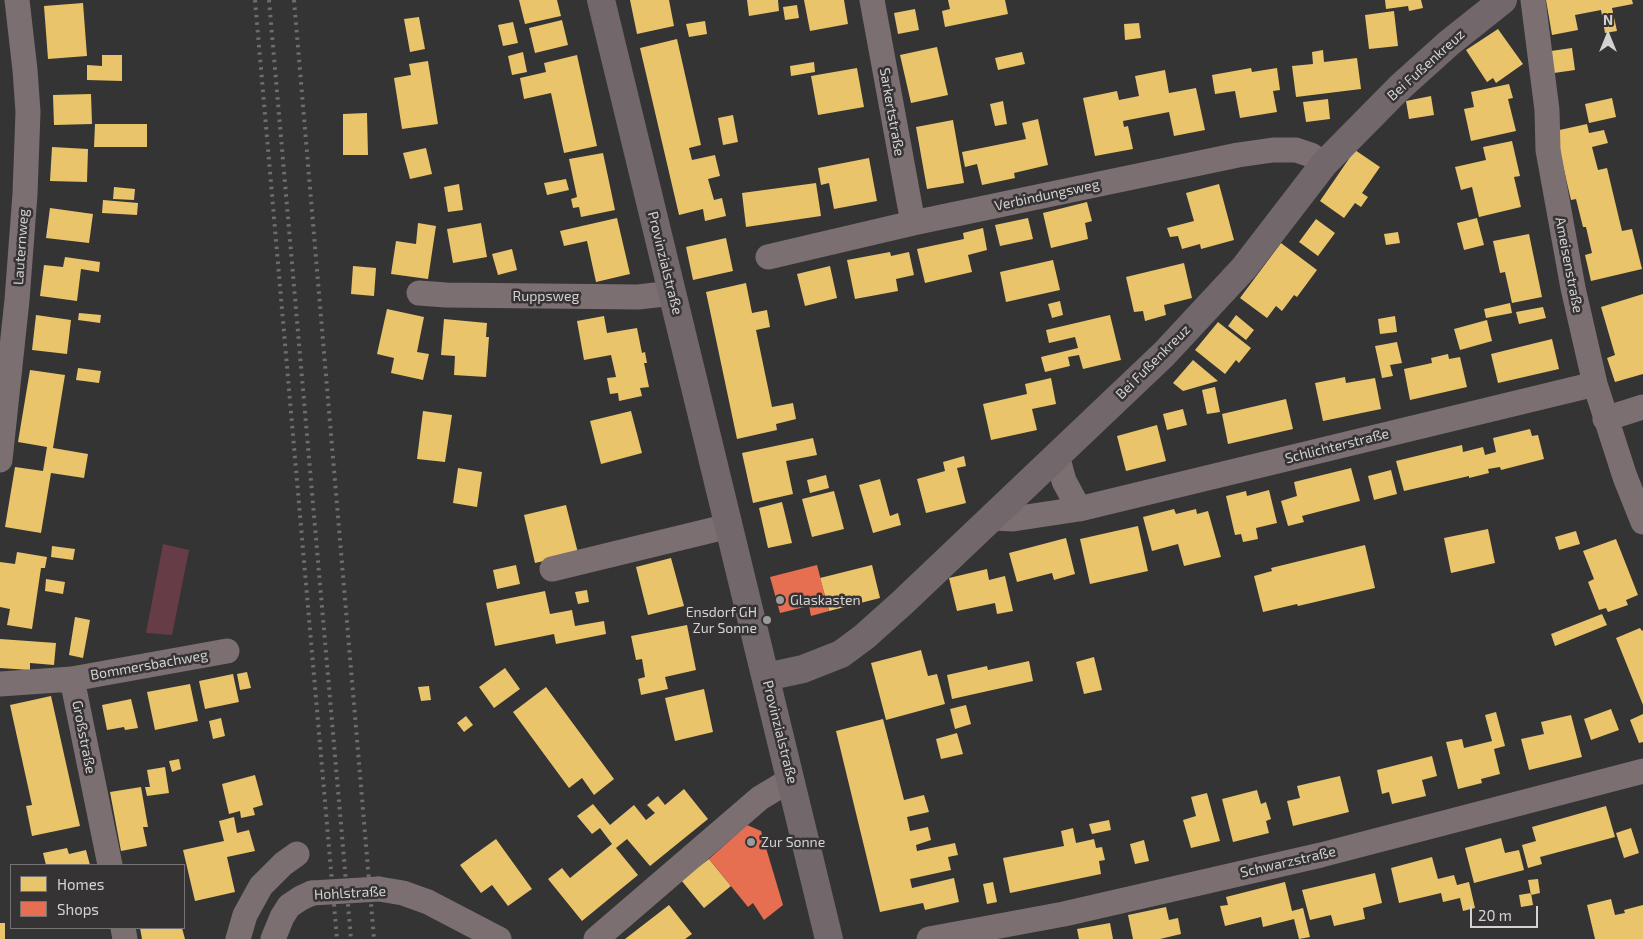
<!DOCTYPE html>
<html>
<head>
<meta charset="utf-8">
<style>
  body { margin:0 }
  #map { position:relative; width:1643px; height:939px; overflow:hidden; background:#353434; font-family:"Exo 2",sans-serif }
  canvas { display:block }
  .legend { position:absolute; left:10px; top:864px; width:175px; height:65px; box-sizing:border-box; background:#363334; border:1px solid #757373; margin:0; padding:6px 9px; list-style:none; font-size:15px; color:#d4d2d2 }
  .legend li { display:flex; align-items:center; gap:10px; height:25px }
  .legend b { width:25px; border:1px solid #757373 }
  .north { position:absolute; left:1583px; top:10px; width:50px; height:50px; -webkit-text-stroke:4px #363334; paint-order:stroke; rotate:0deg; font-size:14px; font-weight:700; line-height:20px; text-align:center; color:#d4d2d2 }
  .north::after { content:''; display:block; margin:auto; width:18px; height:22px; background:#d4d2d2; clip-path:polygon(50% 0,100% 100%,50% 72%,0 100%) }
  .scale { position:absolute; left:1470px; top:906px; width:68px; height:22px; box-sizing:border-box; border:2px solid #d4d2d2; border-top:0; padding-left:6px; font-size:15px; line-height:18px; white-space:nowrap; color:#d4d2d2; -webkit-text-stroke:4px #363334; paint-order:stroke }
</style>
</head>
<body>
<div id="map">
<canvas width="1643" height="939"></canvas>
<ul class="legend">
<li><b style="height:14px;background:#e9c46a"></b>Homes</li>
<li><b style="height:14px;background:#e76f51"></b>Shops</li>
</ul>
<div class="north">N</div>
<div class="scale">20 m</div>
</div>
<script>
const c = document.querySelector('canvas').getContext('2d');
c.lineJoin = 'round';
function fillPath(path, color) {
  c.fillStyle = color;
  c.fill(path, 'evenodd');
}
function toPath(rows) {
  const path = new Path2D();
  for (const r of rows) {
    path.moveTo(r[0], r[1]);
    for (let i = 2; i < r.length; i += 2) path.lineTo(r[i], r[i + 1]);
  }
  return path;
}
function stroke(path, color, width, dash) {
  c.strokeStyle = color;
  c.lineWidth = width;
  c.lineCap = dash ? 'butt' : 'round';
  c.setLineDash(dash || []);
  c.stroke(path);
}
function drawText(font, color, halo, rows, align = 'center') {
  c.font = font + ' "Exo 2",sans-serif';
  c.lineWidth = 5;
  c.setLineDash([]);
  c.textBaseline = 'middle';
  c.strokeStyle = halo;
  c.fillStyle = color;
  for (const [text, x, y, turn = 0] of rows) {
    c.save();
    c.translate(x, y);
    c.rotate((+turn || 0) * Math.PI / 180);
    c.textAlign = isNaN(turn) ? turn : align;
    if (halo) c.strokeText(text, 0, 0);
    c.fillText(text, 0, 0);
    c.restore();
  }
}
const green = toPath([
  [163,544,189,550,172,635,146,633]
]);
const homes = toPath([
  [519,0,557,0,561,16,525,24],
  [630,0,669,0,674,26,637,34],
  [747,0,778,0,779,11,749,16],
  [804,0,844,0,848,24,810,31],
  [948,0,1005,0,1008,14,945,27,942,11,950,9],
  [1385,0,1421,0,1423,8,1409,11,1408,6,1386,9],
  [1546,0,1632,0,1633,4,1612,8,1617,31,1605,33,1601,10,1575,15,1578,30,1552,35],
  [83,3,87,56,48,59,44,6],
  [797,5,799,18,785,20,783,7],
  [915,9,919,30,898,34,894,13],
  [1394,11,1398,46,1369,49,1365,15],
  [419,17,425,49,410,52,404,19],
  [562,20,568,45,535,53,529,28],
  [705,21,707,34,689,37,686,24],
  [513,22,518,43,503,46,498,25],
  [1139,23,1141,38,1125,40,1124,24],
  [1498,29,1523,64,1496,83,1493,78,1487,82,1466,50],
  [677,39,701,145,689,148,692,160,715,155,720,176,708,179,714,200,722,198,726,216,705,221,703,209,679,215,640,48],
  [937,47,948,95,911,103,900,55],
  [1572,48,1575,70,1554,73,1551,51],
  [1323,50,1324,62,1357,58,1361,89,1296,97,1292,66,1313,64,1312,52],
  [523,52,527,72,512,75,508,56],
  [1022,52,1025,64,998,70,995,58],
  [102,55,122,55,122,81,87,80,87,65,102,66],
  [577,55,597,146,564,153,551,93,524,99,520,78,546,72,544,63],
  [428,61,438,124,402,129,394,78,411,75,409,64],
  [814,62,815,72,791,76,790,66],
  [857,68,864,107,818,115,811,76],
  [1251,68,1252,72,1277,68,1280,90,1273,91,1277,112,1240,118,1235,91,1215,94,1212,75],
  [1165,70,1169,93,1196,88,1205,130,1174,136,1169,112,1123,121,1124,127,1128,126,1133,149,1095,156,1083,98,1117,91,1119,100,1139,96,1135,76],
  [1509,84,1513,98,1508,99,1516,131,1471,141,1464,109,1474,107,1471,92],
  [91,94,92,124,54,125,53,95],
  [1431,96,1434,115,1409,119,1406,101],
  [1612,98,1616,117,1589,123,1585,104],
  [1328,99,1330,119,1306,122,1303,102],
  [1003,101,1007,124,995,126,990,104],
  [367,113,368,155,343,155,343,114],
  [733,115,738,142,723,145,718,118],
  [1038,119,1048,165,1014,173,1015,178,982,185,977,164,965,167,962,152,1026,139,1022,123],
  [953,120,964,183,927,189,916,127],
  [95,124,147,124,147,147,94,147],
  [1587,124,1589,133,1604,130,1608,143,1592,147,1598,170,1607,168,1622,231,1632,229,1642,269,1591,281,1585,255,1592,253,1586,227,1583,227,1576,199,1571,200,1555,131],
  [1512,141,1520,176,1514,177,1521,207,1479,217,1472,187,1461,190,1455,167,1486,160,1483,147],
  [52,147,88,149,87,182,50,181],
  [426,148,432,174,410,179,403,153],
  [1355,150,1380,167,1362,193,1368,197,1361,207,1355,203,1344,218,1320,201],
  [603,153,615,210,581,217,579,207,573,208,571,199,577,197,569,159],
  [869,158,877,201,834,209,829,183,821,185,818,168],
  [566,179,569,190,547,195,544,183],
  [816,183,821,216,746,227,742,193],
  [459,184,463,210,448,212,444,187],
  [1219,184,1234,240,1201,249,1200,244,1182,249,1178,236,1170,237,1167,228,1194,221,1186,193],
  [114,187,135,189,134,200,113,199],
  [103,200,138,203,137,215,102,213],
  [1087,202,1092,221,1085,223,1088,239,1051,248,1043,213],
  [50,208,93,214,89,243,46,238],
  [617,218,630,274,596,282,587,241,564,246,560,231],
  [1028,218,1033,239,1000,246,995,225],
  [1477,218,1484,245,1464,250,1457,223],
  [1316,219,1335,233,1318,256,1299,242],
  [418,223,436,226,428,279,391,274,396,241,416,244],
  [481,223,487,257,453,263,447,229],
  [983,228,987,250,968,255,972,272,925,283,917,249,964,239,963,233],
  [1398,232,1400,243,1386,245,1384,234],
  [1529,234,1542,297,1512,303,1505,272,1500,273,1493,241],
  [726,238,733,271,693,280,686,247],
  [1281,243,1317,270,1297,297,1294,295,1282,311,1276,306,1267,318,1240,298],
  [512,249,517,270,498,275,492,254],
  [890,252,891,256,909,252,914,275,896,279,898,291,855,299,847,260],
  [65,257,100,262,99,272,81,269,77,301,40,296,44,265,63,267],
  [1053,260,1060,290,1006,302,1000,272],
  [1184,263,1192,298,1164,305,1166,315,1145,321,1143,311,1134,312,1126,277],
  [353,266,376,268,374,296,351,294],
  [830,266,837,298,805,306,797,274],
  [746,283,752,313,767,310,770,327,756,330,772,407,793,403,796,419,776,424,777,430,737,439,706,292],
  [1643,294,1643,374,1615,382,1607,358,1615,355,1601,307],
  [1060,301,1063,315,1052,318,1048,304],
  [1510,303,1512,313,1486,318,1484,309],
  [1543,307,1546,318,1519,324,1516,312],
  [387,309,424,317,417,352,429,354,423,380,391,373,394,358,377,354],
  [79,313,101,315,100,323,78,320],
  [36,315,71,320,67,354,32,350],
  [1110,315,1121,360,1083,369,1079,355,1068,357,1070,366,1045,372,1041,357,1078,348,1075,337,1049,343,1046,330],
  [1236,315,1254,330,1246,340,1228,326],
  [604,316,607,333,637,328,642,353,645,352,647,363,644,363,649,387,640,388,642,396,619,401,618,393,610,394,607,378,616,377,611,355,584,360,577,321],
  [1395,316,1397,332,1380,334,1378,319],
  [444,319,487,323,486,337,489,337,486,377,454,375,455,356,441,355],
  [1487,320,1492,341,1460,350,1454,329],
  [1218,322,1251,348,1239,363,1236,360,1225,374,1195,350],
  [1552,339,1559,369,1498,383,1491,354],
  [1397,342,1402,363,1390,365,1393,376,1382,378,1375,346],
  [1448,354,1449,359,1460,357,1467,387,1410,400,1404,369,1432,363,1431,358],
  [1193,360,1218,381,1183,391,1173,383],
  [78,368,101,371,99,383,76,380],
  [30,370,65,375,53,448,88,454,84,478,51,473,41,533,5,527,15,467,43,471,47,447,18,442],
  [1345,377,1346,383,1375,378,1381,409,1323,421,1315,383],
  [1051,378,1056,404,1032,409,1037,430,991,440,983,404,1027,394,1025,384],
  [1215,387,1220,412,1207,414,1202,390],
  [1286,399,1293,429,1228,444,1222,414],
  [1183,409,1187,425,1167,430,1163,414],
  [423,411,452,415,445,462,417,459],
  [631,411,642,453,601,464,590,421],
  [1157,425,1166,461,1126,471,1117,436],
  [1530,429,1532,436,1538,435,1544,459,1501,470,1500,467,1488,469,1489,473,1469,478,1469,476,1404,491,1396,461,1462,445,1463,452,1483,447,1485,455,1496,452,1493,438],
  [813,438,817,455,786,461,793,494,753,503,742,453],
  [964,456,966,466,957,468,966,503,926,513,917,479,945,471,943,462],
  [458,468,482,472,477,507,453,503],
  [1351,468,1360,501,1302,516,1304,522,1288,526,1281,501,1297,496,1294,482],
  [1391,470,1397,494,1374,500,1368,476],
  [826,475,829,488,810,493,807,480],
  [880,479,890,516,898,513,901,525,873,533,859,485],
  [1269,490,1277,523,1256,528,1258,539,1243,542,1241,534,1235,535,1226,496,1246,491,1247,496],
  [834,491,844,529,812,537,802,499],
  [782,502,792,543,768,548,759,508],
  [566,505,578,553,535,563,524,515],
  [1174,509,1176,514,1196,509,1197,514,1208,511,1221,557,1184,566,1178,544,1152,551,1143,517],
  [1138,526,1148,571,1090,584,1080,539],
  [1488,529,1495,563,1451,573,1444,538],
  [1576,531,1580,544,1559,550,1555,537],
  [1066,538,1075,574,1054,580,1052,573,1017,582,1009,553],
  [1616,539,1638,595,1626,600,1628,605,1608,612,1606,608,1599,610,1588,582,1594,579,1583,551],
  [1365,545,1375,588,1298,606,1297,604,1263,612,1254,576,1272,571,1271,568],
  [52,546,75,549,73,560,51,557],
  [17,552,47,557,45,568,41,568,32,629,7,625,10,609,0,607,0,562,15,564],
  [671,558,684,606,648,615,636,567],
  [516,565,520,584,497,589,493,570],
  [872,565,880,598,829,611,820,578],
  [987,569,989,580,1005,576,1013,611,997,614,995,603,957,611,949,578],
  [46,579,65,582,63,594,45,591],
  [587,590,589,602,578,604,575,592],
  [545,591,550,614,572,610,575,626,604,621,606,634,556,644,554,634,495,646,486,603],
  [1602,614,1607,625,1555,646,1551,634],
  [75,617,90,620,83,658,69,655],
  [687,625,696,670,665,677,668,689,641,695,638,679,645,677,642,659,636,660,631,636],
  [1640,628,1642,631,1643,630,1643,705,1616,638],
  [0,639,56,643,54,665,30,663,30,670,0,668],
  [921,650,928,676,937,674,945,704,886,720,871,663],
  [1094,657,1102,690,1084,694,1076,662],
  [1029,661,1033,681,952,699,947,675,987,666,988,670],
  [505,668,520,689,494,708,479,687],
  [247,672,251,688,240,690,237,674],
  [233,674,239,702,205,709,199,681],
  [190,684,198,721,155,730,147,692],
  [429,686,431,700,421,701,418,687],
  [546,687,614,779,594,795,582,778,569,788,513,712],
  [704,689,713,732,675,741,665,698],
  [51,696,80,826,32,836,26,806,32,805,10,705],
  [131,699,138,728,125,730,124,727,107,730,102,705],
  [966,705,971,724,955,729,950,709],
  [1611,709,1619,730,1591,740,1584,719],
  [1496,712,1505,746,1494,749,1500,774,1481,779,1482,783,1458,789,1446,742,1462,739,1464,748,1492,741,1485,715],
  [1643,714,1643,742,1639,743,1630,720],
  [1571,715,1582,757,1529,770,1521,739,1544,734,1541,722],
  [466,716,473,725,464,732,457,723],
  [221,718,225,736,213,739,209,721],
  [883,719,904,800,924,795,929,812,907,817,910,831,928,827,931,840,916,845,917,851,955,843,958,855,948,857,951,870,910,879,912,888,954,878,959,902,925,910,923,903,880,912,836,731],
  [957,733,963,754,941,759,936,739],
  [1432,756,1437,776,1422,780,1426,796,1392,804,1389,792,1382,794,1377,770],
  [179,759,181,769,172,772,169,761],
  [165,767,169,793,147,796,145,787,150,787,147,770],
  [255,775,263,805,253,808,255,815,241,818,240,811,229,814,222,784],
  [1340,776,1349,812,1293,826,1287,801,1300,798,1297,786],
  [141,787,148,827,143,827,147,846,121,851,110,792],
  [684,789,708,819,650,866,627,839,616,848,638,875,582,921,548,879,562,868,570,878,612,844,600,828,592,834,577,816,593,804,610,825,634,805,646,820,655,813,647,805,658,796,665,805],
  [1257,790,1261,804,1266,802,1271,819,1266,821,1269,833,1233,842,1222,799],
  [1207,793,1220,841,1191,848,1183,820,1196,816,1191,797],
  [1606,806,1615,837,1540,857,1542,864,1528,868,1522,845,1536,841,1532,827],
  [234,817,237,833,249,830,255,851,227,857,235,892,195,901,183,850,224,841,219,821],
  [1109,820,1111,830,1092,834,1089,824],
  [1073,828,1076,843,1094,839,1096,848,1102,847,1105,860,1099,861,1101,874,1010,893,1003,858,1064,846,1061,831],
  [1631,828,1639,853,1624,858,1616,833],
  [1501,838,1505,853,1519,850,1524,870,1474,883,1465,848],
  [496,839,532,889,508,906,492,885,481,893,460,865],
  [1144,840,1149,861,1135,864,1130,844],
  [67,848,69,854,86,850,90,865,46,865,43,853],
  [1432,857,1438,879,1454,875,1457,885,1469,882,1475,908,1463,911,1460,898,1443,902,1441,893,1399,903,1391,868],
  [709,859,731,886,704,908,681,880],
  [1375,873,1382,903,1363,908,1365,919,1334,926,1331,915,1310,920,1302,890],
  [1538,879,1540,893,1531,895,1528,880],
  [993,882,997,902,987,904,983,884],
  [1285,882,1292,911,1303,908,1310,937,1299,939,1294,919,1263,927,1261,917,1225,926,1220,906,1228,905,1226,897],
  [1531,893,1533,905,1521,907,1519,895],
  [1611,899,1615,915,1625,913,1624,910,1643,905,1643,939,1595,939,1587,905],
  [669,905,692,934,685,939,625,939],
  [1166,907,1169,920,1178,918,1181,934,1160,939,1133,939,1128,915],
  [0,923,5,923,5,939,0,939],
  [1110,923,1113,939,1079,939,1077,929],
  [140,928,182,928,185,939,142,939]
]);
const shops = toPath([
  [817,565,829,611,811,616,809,606,780,613,770,577],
  [747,825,761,831,783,905,764,920,753,903,748,907,709,859]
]);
const street = toPath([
  [872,0,913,223],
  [1533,0,1547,110,1548,150,1573,288,1595,384,1625,477,1643,522],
  [768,257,913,223,1238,155,1273,150,1296,150,1311,155,1324,164],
  [419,293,446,295,638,297,673,293],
  [1605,419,1643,407],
  [1057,455,1064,481,1079,509],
  [0,460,17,300,25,194,28,112,25,70,17,0],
  [993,518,1013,519,1079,509,1595,384],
  [552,569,729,526],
  [72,679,110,865],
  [0,684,72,679,227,651],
  [379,889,403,893,428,902,499,939],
  [123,928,125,939],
  [238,939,245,915,261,886,283,864,297,854],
  [273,939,282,917,289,906,301,898,312,893],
  [596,939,760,798,780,786,792,782],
  [929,939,1064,914,1321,855,1643,771]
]);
const secondary = toPath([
  [601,0,829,939],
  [766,677,803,669,841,654,864,637,902,603,1164,354,1244,268,1324,164,1399,88,1449,43,1503,0]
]);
const rail = toPath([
  [255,0,337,939],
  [269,0,351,939],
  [294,0,374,939]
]);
const streetBridge = toPath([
  [312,893,379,889]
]);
const markers = [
  [780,600,5,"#9c9b9b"],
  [767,620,5,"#9c9b9b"],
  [751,842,5,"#9c9b9b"]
];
const streetNames = [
  ["Bei Fußenkreuz",1426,65,-42],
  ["Sarkertstraße",892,112,80],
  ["Verbindungsweg",1047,195,-12],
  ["Lauternweg",21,247,-86],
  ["Provinzialstraße",665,263,76],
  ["Ameisenstraße",1569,265,79],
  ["Ruppsweg",546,296],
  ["Bei Fußenkreuz",1153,362,-45],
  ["Schlichterstraße",1337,446,-14],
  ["Bommersbachweg",149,665,-10],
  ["Provinzialstraße",780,732,76],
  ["Großstraße",84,737,79],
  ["Schwarzstraße",1288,862,-13],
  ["Hohlstraße",350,893,-3]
];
const poiNames = [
  ["Glaskasten",790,600],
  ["Ensdorf GH",757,612,"right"],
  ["Zur Sonne",757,628,"right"],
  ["Zur Sonne",761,842]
];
fillPath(green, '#663c46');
fillPath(homes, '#e9c46a');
fillPath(shops, '#e76f51');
stroke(street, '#7b6f71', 25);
stroke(secondary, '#72676a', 28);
stroke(rail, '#726b6d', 4, [2.5, 5]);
stroke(streetBridge, '#7b6f71', 25);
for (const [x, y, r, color] of markers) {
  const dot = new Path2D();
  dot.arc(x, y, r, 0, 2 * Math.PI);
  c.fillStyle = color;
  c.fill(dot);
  stroke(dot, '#363334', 2);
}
drawText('14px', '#d4d2d2', '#363334', streetNames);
drawText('14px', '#d4d2d2', '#363334', poiNames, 'left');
</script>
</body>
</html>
